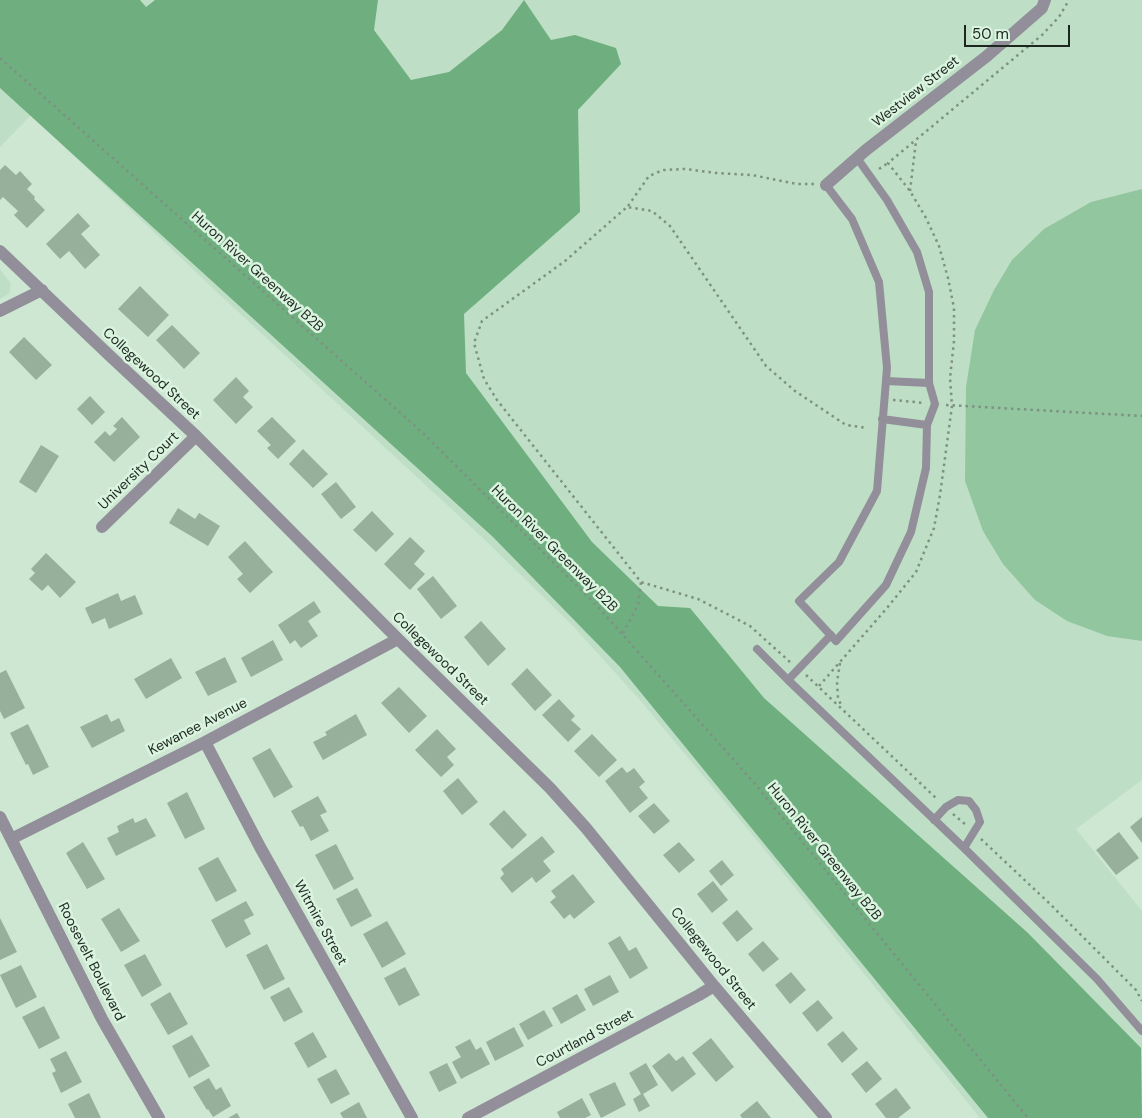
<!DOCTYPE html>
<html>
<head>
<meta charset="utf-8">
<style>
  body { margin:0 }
  #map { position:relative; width:1142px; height:1118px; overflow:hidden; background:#cde7d2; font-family:"DM Sans",sans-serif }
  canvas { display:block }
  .scale { position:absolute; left:964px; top:25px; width:106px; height:22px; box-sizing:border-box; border:2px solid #1d271f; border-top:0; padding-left:6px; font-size:15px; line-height:18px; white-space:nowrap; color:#1d271f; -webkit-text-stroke:4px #daf4e0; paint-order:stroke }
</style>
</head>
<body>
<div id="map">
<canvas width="1142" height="1118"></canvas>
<div class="scale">50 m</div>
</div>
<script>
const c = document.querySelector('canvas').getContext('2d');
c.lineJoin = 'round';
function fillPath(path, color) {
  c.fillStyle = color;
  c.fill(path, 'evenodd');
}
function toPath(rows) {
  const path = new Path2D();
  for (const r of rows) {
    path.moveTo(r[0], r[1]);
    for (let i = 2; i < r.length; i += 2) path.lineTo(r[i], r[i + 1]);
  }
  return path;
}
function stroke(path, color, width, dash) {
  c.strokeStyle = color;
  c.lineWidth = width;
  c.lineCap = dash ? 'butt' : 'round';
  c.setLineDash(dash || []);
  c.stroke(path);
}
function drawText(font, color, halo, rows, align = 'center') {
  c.font = font + ' "DM Sans",sans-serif';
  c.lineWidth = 5;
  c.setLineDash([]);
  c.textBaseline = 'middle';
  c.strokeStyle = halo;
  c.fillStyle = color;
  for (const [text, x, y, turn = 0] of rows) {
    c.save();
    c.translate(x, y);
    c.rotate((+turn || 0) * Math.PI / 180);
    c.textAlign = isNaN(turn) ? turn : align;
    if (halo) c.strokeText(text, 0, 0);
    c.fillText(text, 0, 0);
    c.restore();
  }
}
const built = toPath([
  [0,0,1142,0,1142,780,1076,829,1142,911,1142,1118,980,1118,751,833,639,699,572,625,485,540,221,296,31,115,0,147],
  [0,269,11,284,9,294,0,299]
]);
const green = toPath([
  [1142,189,1142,641,1107,636,1067,621,1035,600,1003,564,983,531,965,481,966,387,975,330,994,290,1012,260,1044,229,1091,202]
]);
const forest = toPath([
  [0,0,140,0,146,7,155,0,378,0,374,30,411,80,449,72,502,30,524,0,551,40,575,35,616,48,621,64,578,110,580,212,464,314,466,373,592,542,658,606,690,608,764,698,1028,933,1141,1048,1142,1118,988,1118,620,667,493,537,0,88]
]);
const building = toPath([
  [5,165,16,175,20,171,32,184,27,189,35,197,34,199,45,210,27,228,14,215,18,211,3,197,0,200,0,170],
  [78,213,90,226,81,234,100,255,85,269,69,251,60,259,46,244],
  [140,286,169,315,148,337,118,309],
  [172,325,200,353,184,369,156,340],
  [24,337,52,365,36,380,9,352],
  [236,377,249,391,243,397,253,407,236,424,213,400],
  [90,396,105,412,92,425,77,409],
  [122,417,140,437,114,462,94,442,105,431,110,436,117,429,113,426],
  [272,417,296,441,278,459,267,448,271,445,257,431],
  [41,445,59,456,36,493,19,482],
  [303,449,328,474,313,488,289,464],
  [336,482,356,507,341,519,321,494],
  [178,508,195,519,199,513,220,526,208,546,169,523],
  [372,511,394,534,376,552,353,530],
  [410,537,425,551,414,564,425,574,410,590,384,564],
  [245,541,273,572,250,593,237,579,243,574,228,557],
  [46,553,76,582,60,598,48,585,42,591,29,579,35,573,31,569],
  [433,576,457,606,441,619,417,589],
  [118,593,121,601,135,595,143,614,109,629,105,618,92,624,85,608],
  [314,601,321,612,308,621,318,636,301,648,295,640,290,644,278,625],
  [481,621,506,649,488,666,464,637],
  [273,640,283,660,251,677,241,658],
  [225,657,237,682,208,696,195,672],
  [171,658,182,678,146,699,134,679],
  [527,668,552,695,535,711,511,684],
  [6,670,25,708,4,719,0,711,0,673],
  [399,687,427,716,409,733,381,703],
  [559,699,575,716,571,720,581,729,568,742,542,715],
  [107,714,111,722,119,718,125,731,92,748,80,727],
  [356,714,367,735,323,760,313,742,327,735,325,732],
  [28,724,49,767,33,775,28,764,26,765,10,733],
  [437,729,456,749,447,757,454,765,441,777,415,750],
  [592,734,617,760,599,777,574,751],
  [270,748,293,787,274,798,252,758],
  [622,767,627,773,634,768,645,782,639,787,648,798,630,813,605,781],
  [458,778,478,802,462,815,443,791],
  [187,792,205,829,185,839,167,803],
  [318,796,327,812,320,815,329,831,311,841,303,826,300,827,291,811],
  [654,803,670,821,654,834,638,816],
  [504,810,527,835,512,849,489,824],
  [1142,817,1142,843,1130,827],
  [133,818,135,823,146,818,156,836,116,856,107,838,119,832,117,826],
  [1119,832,1139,858,1116,875,1096,850],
  [542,836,555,852,543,861,551,871,536,883,532,877,512,893,500,878,504,874,501,869],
  [83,842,105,879,87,889,66,853],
  [679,842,695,860,679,873,663,855],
  [336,844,354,879,334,890,315,855],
  [218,857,237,891,216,902,198,868],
  [722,860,734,875,721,886,709,871],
  [573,874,595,902,574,919,570,914,564,919,550,902,556,897,551,891],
  [713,881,728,900,712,913,697,894],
  [357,888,372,916,351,927,336,899],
  [246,901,254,915,244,920,251,934,226,948,211,920],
  [119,908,140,941,121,952,101,919],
  [737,910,753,929,737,942,722,923],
  [0,918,17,952,0,960],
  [387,921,406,954,382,968,363,934],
  [620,936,629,951,636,947,648,968,630,979,608,943],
  [763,941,779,959,763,972,748,954],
  [267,944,285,979,264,990,246,955],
  [145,954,162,985,142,997,124,965],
  [21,965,37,997,16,1008,0,975],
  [405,967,420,995,399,1006,384,978],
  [791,972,806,990,790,1004,775,985],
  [610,975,619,992,593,1006,584,989],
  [289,987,303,1012,284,1022,270,997],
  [170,992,188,1024,168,1035,150,1004],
  [577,994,586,1010,561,1024,552,1008],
  [818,1000,833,1018,817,1032,802,1013],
  [44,1006,60,1038,39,1049,22,1017],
  [544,1010,553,1026,528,1040,519,1024],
  [514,1027,524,1046,495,1061,486,1042],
  [843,1031,858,1049,842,1063,827,1044],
  [313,1032,327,1057,308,1068,294,1043],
  [192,1035,210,1066,189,1078,172,1046],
  [711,1038,734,1067,716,1082,692,1053],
  [470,1039,476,1050,481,1047,490,1064,461,1079,452,1062,461,1057,455,1047],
  [66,1051,82,1082,61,1093,52,1073,56,1071,50,1059],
  [669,1053,676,1061,683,1056,696,1074,672,1092,652,1066],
  [867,1061,882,1079,866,1093,851,1074],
  [447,1063,457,1083,439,1092,429,1072],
  [646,1063,658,1085,643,1094,650,1106,639,1112,633,1099,641,1094,629,1073],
  [336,1069,350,1094,331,1104,317,1079],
  [209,1078,216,1090,221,1087,231,1106,213,1117,208,1109,207,1110,193,1087],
  [615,1082,626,1105,601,1118,589,1094],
  [896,1088,911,1108,898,1118,886,1118,875,1104],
  [89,1093,101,1118,75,1118,68,1104],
  [582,1098,591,1115,585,1118,560,1118,557,1112],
  [757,1101,771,1118,742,1118,740,1115],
  [359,1102,367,1118,343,1118,340,1113],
  [237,1113,240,1118,228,1118]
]);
const path = toPath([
  [0,58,424,434,599,608,755,784,1028,1118],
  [879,169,888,163],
  [910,191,916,141],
  [628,206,649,176,663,170,685,169,716,173,752,175,797,184,814,184],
  [893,400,925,403],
  [946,405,1142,416],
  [623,633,638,605,641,582],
  [790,662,750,626,731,616,698,599,641,582,497,400,484,379,474,343,482,321,565,261,627,207,652,211,670,226,766,366,795,391,846,425,867,428],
  [840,663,837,682,838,698,842,707],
  [806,675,938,800],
  [819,686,887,608,916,572,934,528,940,495,952,406,950,378,954,341,954,308,948,278,939,246,926,218,910,191,888,163,1042,35,1059,17,1069,0],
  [953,814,966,825],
  [981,839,1049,903,1136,990,1142,1001]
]);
const lane = toPath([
  [826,185,852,219,879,282,887,368,877,491,839,562,799,601,836,641,886,585,911,532,926,468,927,425,935,404,929,383,929,292,917,252,887,200,857,158],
  [886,381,929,383],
  [882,419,927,425],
  [831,635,788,680,964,848,1097,979,1142,1031],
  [757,649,788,680],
  [934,820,946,807,958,800,969,801,976,810,980,822,964,848]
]);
const street = toPath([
  [826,185,866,150,987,56,1042,8,1045,0],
  [0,251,109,355,196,436,398,639,550,788,586,828,714,986,826,1118],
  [0,311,42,290],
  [102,527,196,436],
  [205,742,260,847,412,1118],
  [0,817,102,1019,159,1118],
  [11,839,205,742,398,639],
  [468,1118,699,995,714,986]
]);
const streetNames = [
  ["Westview Street",916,92,-38],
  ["Huron River Greenway B2B",257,272,42],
  ["Collegewood Street",151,374,43],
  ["University Court",139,471,-44],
  ["Huron River Greenway B2B",554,549,45],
  ["Collegewood Street",440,659,44],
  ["Kewanee Avenue",198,727,-27],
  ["Huron River Greenway B2B",824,852,51],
  ["Witmire Street",320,923,61],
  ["Collegewood Street",713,959,51],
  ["Roosevelt Boulevard",91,962,63],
  ["Courtland Street",585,1039,-28]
];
fillPath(built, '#bedfc5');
fillPath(green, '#92c69e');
fillPath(forest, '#6faf7f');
fillPath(building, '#97b09c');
stroke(path, '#7e9182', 2.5, [2.5, 4]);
stroke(lane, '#928e9a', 8);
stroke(street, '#928e9a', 12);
drawText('14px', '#1d271f', '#daf4e0', streetNames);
</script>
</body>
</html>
